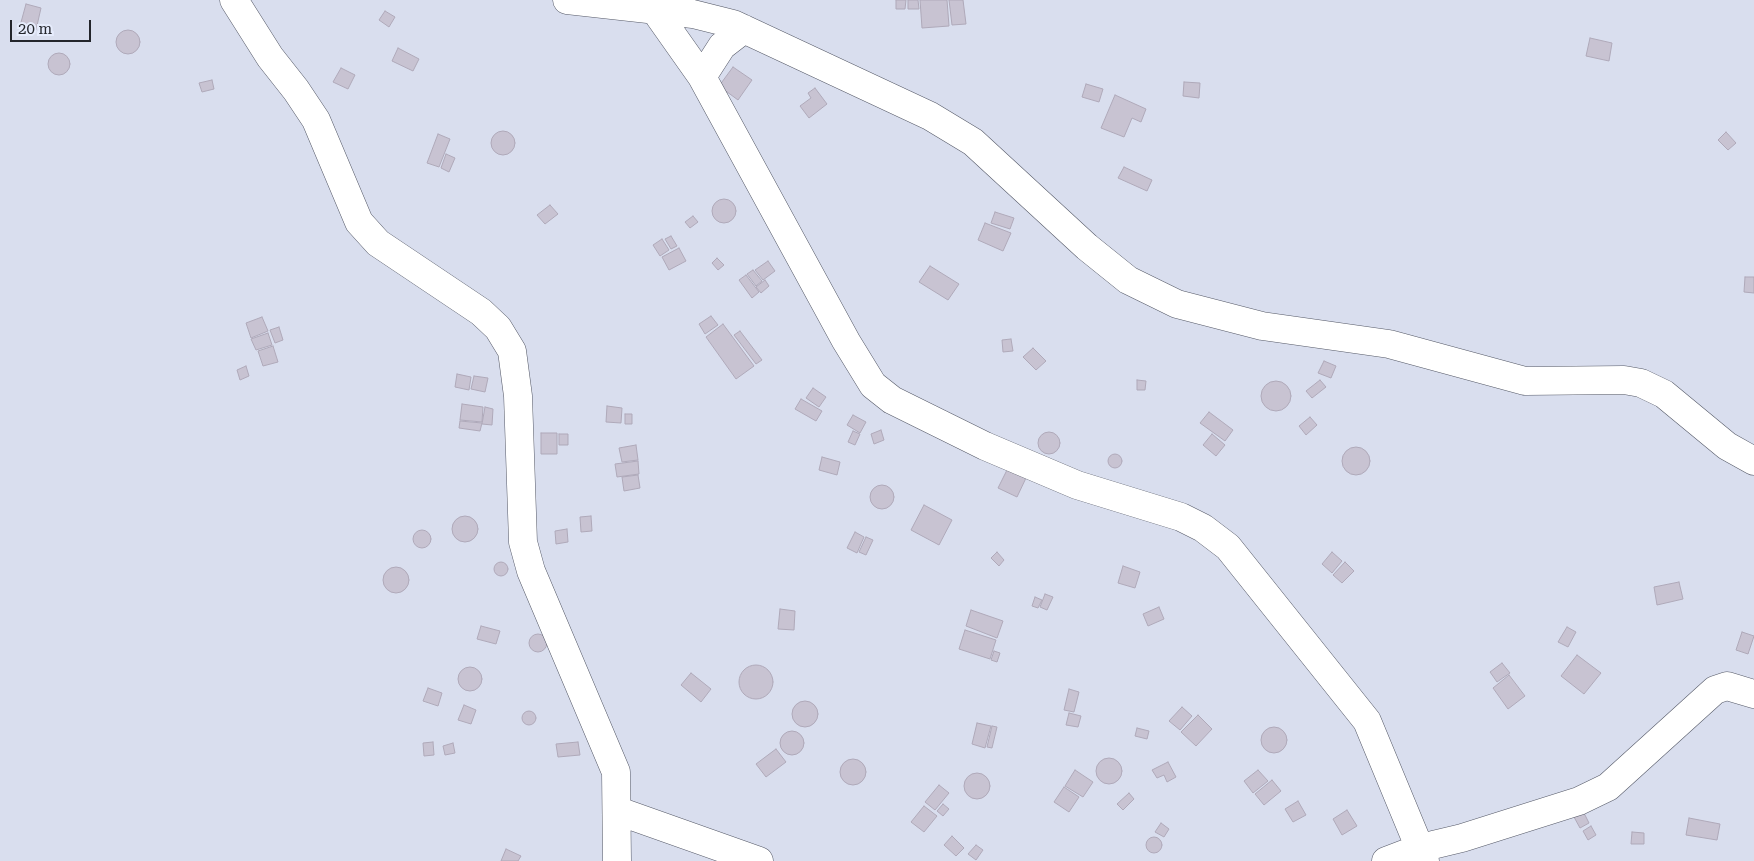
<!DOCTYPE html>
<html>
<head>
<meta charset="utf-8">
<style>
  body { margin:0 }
  #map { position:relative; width:1754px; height:861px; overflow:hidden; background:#d9deee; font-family:"Roboto Serif",serif }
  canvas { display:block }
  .scale { position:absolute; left:10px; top:20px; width:81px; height:22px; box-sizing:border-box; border:2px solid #23252b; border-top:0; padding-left:6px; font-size:15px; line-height:18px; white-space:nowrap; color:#23252b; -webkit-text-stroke:4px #e6ecfc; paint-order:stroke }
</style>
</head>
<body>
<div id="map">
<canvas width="1754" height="861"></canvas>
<div class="scale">20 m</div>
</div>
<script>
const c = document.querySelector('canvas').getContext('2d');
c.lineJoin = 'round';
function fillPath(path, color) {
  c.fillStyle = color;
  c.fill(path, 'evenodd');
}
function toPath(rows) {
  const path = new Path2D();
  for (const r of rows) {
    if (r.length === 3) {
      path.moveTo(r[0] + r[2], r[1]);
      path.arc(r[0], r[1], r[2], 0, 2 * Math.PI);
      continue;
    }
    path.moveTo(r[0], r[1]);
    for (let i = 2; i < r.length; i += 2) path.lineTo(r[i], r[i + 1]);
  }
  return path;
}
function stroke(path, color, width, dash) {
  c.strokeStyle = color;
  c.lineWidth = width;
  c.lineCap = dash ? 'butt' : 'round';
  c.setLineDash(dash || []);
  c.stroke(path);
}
const building = toPath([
  [896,0,906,0,905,9,896,9,896,0],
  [908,0,918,0,919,9,908,9,908,0],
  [920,0,947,0,949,26,922,28,920,0],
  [949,0,963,0,966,24,952,25,949,0],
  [26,4,41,8,36,30,20,26,26,4],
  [385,11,395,17,389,27,379,20,385,11],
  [128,42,12],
  [1590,38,1612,43,1609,61,1586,56,1590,38],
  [398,48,419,59,413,71,392,61,398,48],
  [59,64,11],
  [733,67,752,80,738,100,719,86,733,67],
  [341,68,355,75,348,89,333,82,341,68],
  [212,80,214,89,202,92,199,83,212,80],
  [1184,82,1200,83,1199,98,1183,96,1184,82],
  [1086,84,1103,89,1099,102,1082,97,1086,84],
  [815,88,827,104,809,118,800,106,811,98,808,93,815,88],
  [1115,95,1146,109,1141,122,1132,118,1124,137,1101,128,1115,95],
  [503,143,12],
  [1726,132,1736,143,1728,150,1718,140,1726,132],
  [438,134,450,139,439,167,427,163,438,134],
  [446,154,455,158,449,172,441,168,446,154],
  [1124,167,1152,180,1147,191,1118,178,1124,167],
  [724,211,12],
  [550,205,558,214,545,224,537,215,550,205],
  [995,212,1014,218,1010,229,991,223,995,212],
  [693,216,698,222,690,228,685,222,693,216],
  [985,223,1011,233,1003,251,978,240,985,223],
  [671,236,677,246,671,249,665,239,671,236],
  [662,239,669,250,660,256,653,245,662,239],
  [679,248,686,261,669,270,662,257,679,248],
  [717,258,724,265,718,270,712,263,717,258],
  [768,261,775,271,763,280,755,270,768,261],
  [930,266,959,284,948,300,919,282,930,266],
  [753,270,762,281,756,286,747,274,753,270],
  [746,275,759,292,752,298,739,280,746,275],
  [1745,277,1754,277,1754,293,1744,292,1745,277],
  [765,280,769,286,761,293,756,287,765,280],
  [711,316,718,325,705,334,699,324,711,316],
  [262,317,268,331,251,338,246,323,262,317],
  [723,324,754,366,736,379,706,337,723,324],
  [279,327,283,340,275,343,270,330,279,327],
  [740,331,762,360,756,364,734,335,740,331],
  [268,333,272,345,256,350,251,339,268,333],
  [1011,339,1013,351,1003,352,1002,340,1011,339],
  [273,346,278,362,263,366,258,351,273,346],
  [1033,348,1046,361,1036,370,1023,357,1033,348],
  [1324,361,1336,366,1331,378,1318,373,1324,361],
  [246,366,249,376,240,380,237,370,246,366],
  [457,374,471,377,469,390,455,387,457,374],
  [474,376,488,378,485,392,471,389,474,376],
  [1137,380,1146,381,1145,390,1137,390,1137,380],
  [1320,380,1326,387,1312,398,1306,391,1320,380],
  [1276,396,15],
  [813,388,826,397,819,407,806,398,813,388],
  [801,399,822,411,816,421,795,409,801,399],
  [462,404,483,407,482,422,460,420,462,404],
  [607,406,622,408,621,423,606,422,607,406],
  [485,407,493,409,492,425,482,424,485,407],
  [1209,412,1233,430,1225,441,1200,423,1209,412],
  [625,414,632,414,632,424,625,424,625,414],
  [853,415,866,422,860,433,847,425,853,415],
  [1310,417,1317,425,1306,435,1299,426,1310,417],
  [460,421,482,423,480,431,459,428,460,421],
  [881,430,884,440,874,444,871,434,881,430],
  [853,431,860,434,855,445,848,442,853,431],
  [1049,443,11],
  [541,433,557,433,557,454,541,454,541,433],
  [559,434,568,434,568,445,559,445,559,434],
  [1212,434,1225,445,1216,456,1203,445,1212,434],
  [636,445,638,460,622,462,619,448,636,445],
  [1356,461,14],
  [1115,461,7],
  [822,457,840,462,837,475,819,470,822,457],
  [638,461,639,474,617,477,615,464,638,461],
  [1007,470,1026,478,1017,497,998,488,1007,470],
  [638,475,640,488,624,491,622,477,638,475],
  [882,497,12],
  [924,505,952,520,939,545,911,530,924,505],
  [465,529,13],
  [591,516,592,531,581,532,580,517,591,516],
  [567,529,568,542,556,544,555,531,567,529],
  [422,539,9],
  [855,532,864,537,857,553,847,548,855,532],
  [866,537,873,540,866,555,859,552,866,537],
  [997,552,1004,560,999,566,991,558,997,552],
  [1332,552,1342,561,1332,573,1322,564,1332,552],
  [1345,562,1354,571,1342,583,1333,575,1345,562],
  [501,569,7],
  [1123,566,1140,572,1135,588,1118,583,1123,566],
  [396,580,13],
  [1679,582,1683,599,1657,605,1654,587,1679,582],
  [1045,594,1053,597,1047,610,1040,607,1045,594],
  [1035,597,1042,600,1038,608,1032,606,1035,597],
  [1159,607,1164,619,1148,626,1143,614,1159,607],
  [780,609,795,611,794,630,778,629,780,609],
  [971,610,1003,621,997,638,966,626,971,610],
  [481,626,500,631,496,644,477,639,481,626],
  [1567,627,1576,632,1568,647,1558,642,1567,627],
  [965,630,996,640,990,659,959,649,965,630],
  [1742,632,1754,636,1748,654,1736,650,1742,632],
  [538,643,9],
  [994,651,1000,653,997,662,991,660,994,651],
  [1577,655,1601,673,1584,694,1561,676,1577,655],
  [1502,663,1510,673,1497,682,1490,672,1502,663],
  [756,682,17],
  [470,679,12],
  [691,673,711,689,701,702,681,685,691,673],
  [1509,675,1525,696,1508,709,1493,688,1509,675],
  [428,688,442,693,438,706,423,701,428,688],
  [1069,689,1079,692,1074,712,1064,710,1069,689],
  [805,714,13],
  [464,705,476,710,471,724,458,720,464,705],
  [1182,707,1192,716,1180,730,1169,721,1182,707],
  [529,718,7],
  [1069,713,1081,716,1078,727,1066,725,1069,713],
  [1198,715,1212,729,1196,746,1181,732,1198,715],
  [977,723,991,726,985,748,972,744,977,723],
  [992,726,997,727,992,748,987,747,992,726],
  [1274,740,13],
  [1137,728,1149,731,1147,739,1135,736,1137,728],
  [792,743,12],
  [433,742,434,755,424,756,423,743,433,742],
  [578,742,580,755,558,757,556,744,578,742],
  [453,743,455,753,445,755,443,746,453,743],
  [776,749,786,762,766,777,756,764,776,749],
  [1109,771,13],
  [853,772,13],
  [1168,762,1176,777,1167,782,1164,775,1157,778,1152,770,1168,762],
  [1075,770,1093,782,1083,797,1065,786,1075,770],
  [1258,770,1268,781,1253,793,1244,781,1258,770],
  [977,786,13],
  [1272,780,1281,791,1264,805,1255,794,1272,780],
  [939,785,949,793,935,810,925,802,939,785],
  [1064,787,1079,797,1069,812,1054,802,1064,787],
  [1129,793,1134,799,1123,810,1117,804,1129,793],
  [1298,801,1306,815,1293,822,1285,809,1298,801],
  [943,804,949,809,943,816,937,811,943,804],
  [924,806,937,816,924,832,911,822,924,806],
  [1347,810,1357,826,1342,835,1333,819,1347,810],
  [1584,813,1589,823,1580,828,1574,817,1584,813],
  [1689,818,1720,824,1717,840,1686,835,1689,818],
  [1161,823,1169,829,1164,837,1155,832,1161,823],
  [1591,826,1596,835,1588,840,1583,831,1591,826],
  [1632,832,1644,833,1644,844,1631,844,1632,832],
  [952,836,964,848,956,856,944,845,952,836],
  [1154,845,8],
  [976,845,983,850,976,860,968,854,976,845],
  [506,849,521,856,518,861,501,861,506,849]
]);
const minor = toPath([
  [234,0,270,57,296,90,316,120,359,222,378,243,481,312,498,328,512,351,518,396,523,542,531,571,616,772,617,861],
  [567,0,693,14,733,24,930,116,973,142,1087,247,1128,280,1177,304,1262,326,1389,344,1525,381,1624,380,1641,383,1664,394,1727,446,1754,461],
  [654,9,702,77,846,341,873,385,892,400,985,446,1077,485,1181,517,1203,528,1228,547,1367,721,1425,861],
  [702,77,722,46,744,29],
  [618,811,759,861],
  [1386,861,1420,848,1462,838,1579,801,1608,787,1715,690,1727,686,1754,694]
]);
fillPath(building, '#c8c3d2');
stroke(building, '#afa9b9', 1);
stroke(minor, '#555967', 29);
stroke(minor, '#fff', 28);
</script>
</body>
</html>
